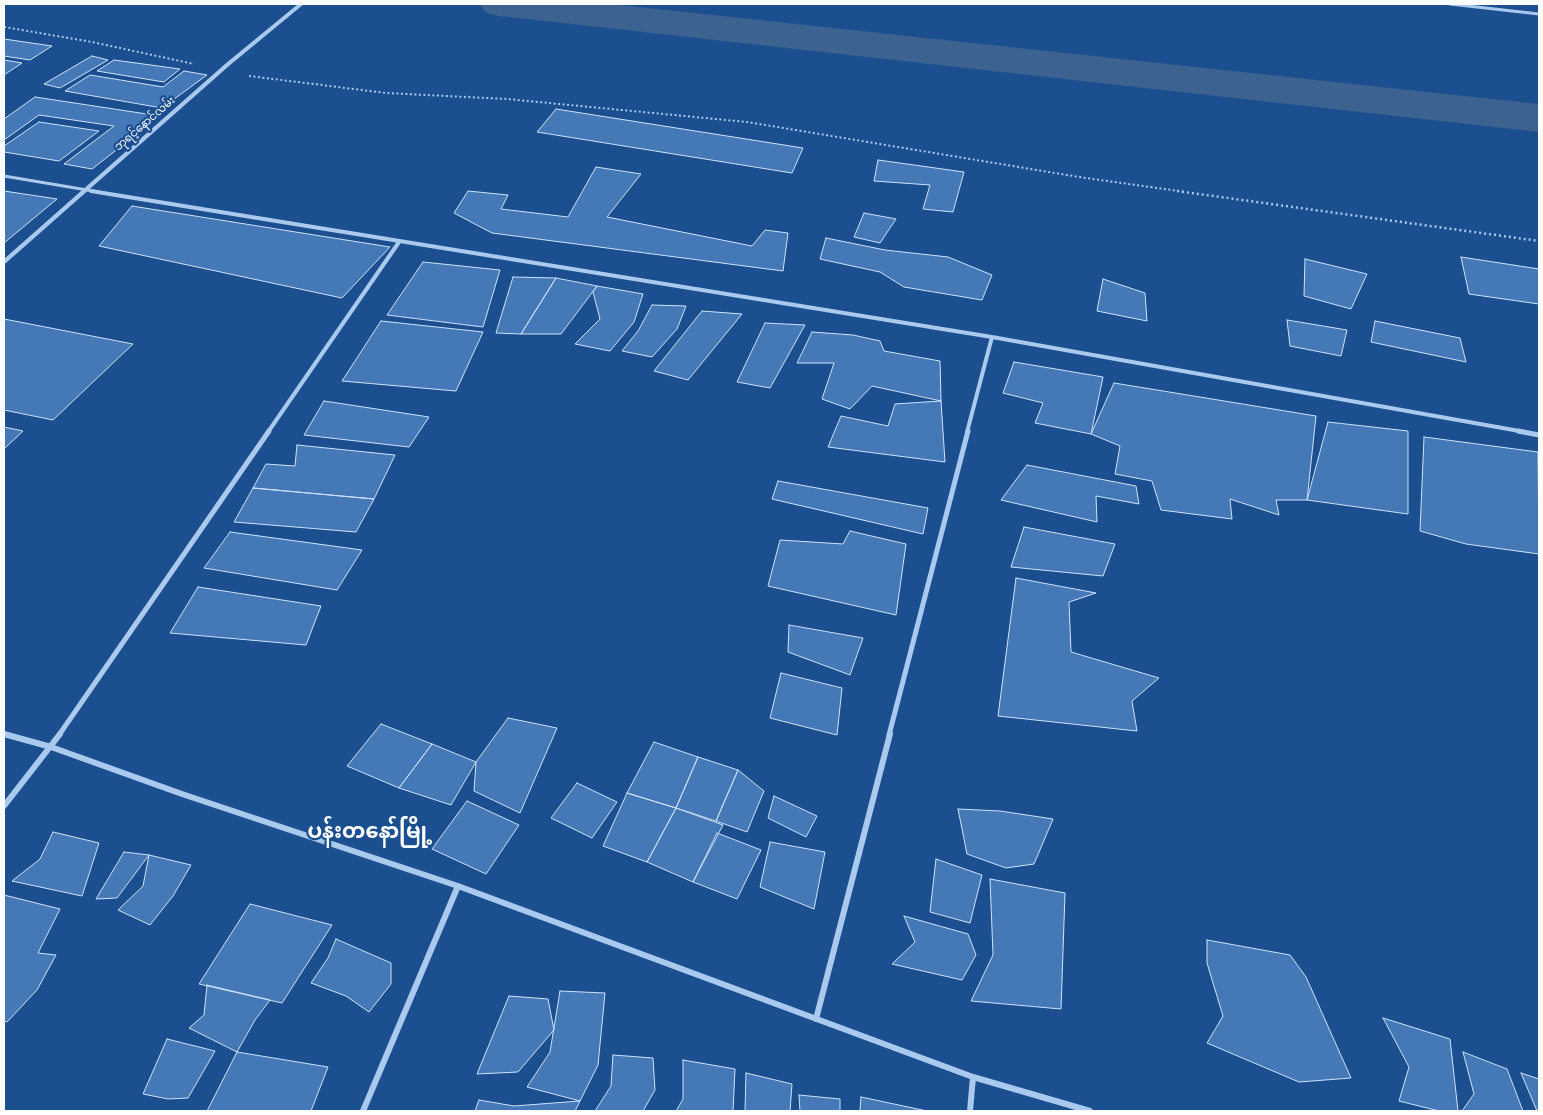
<!DOCTYPE html>
<html>
<head>
<meta charset="utf-8">
<style>
  body { margin:0 }
  #map { position:relative; width:1543px; height:1115px; overflow:hidden; background:#1b4f8f; font-family:"DejaVu Sans",sans-serif }
  canvas { display:block }
  .frame { position:absolute; inset:0; border:5px solid #fff; pointer-events:none }
</style>
</head>
<body>
<div id="map">
<canvas width="1543" height="1115"></canvas>
<div class="frame"></div>
</div>
<script>
const c = document.querySelector('canvas').getContext('2d');
c.lineJoin = 'round';
function toPath(rows) {
  const path = new Path2D();
  for (const r of rows) {
    path.moveTo(r[0], r[1]);
    for (let i = 2; i < r.length; i += 2) path.lineTo(r[i], r[i + 1]);
  }
  return path;
}
function fillPath(path, color) {
  c.fillStyle = color;
  c.fill(path, 'evenodd');
}
function stroke(path, color, width, dash) {
  c.strokeStyle = color;
  c.lineWidth = width;
  c.lineCap = dash ? 'butt' : 'round';
  c.setLineDash(dash || []);
  c.stroke(path);
}
function drawText(font, color, halo, rows, align = 'center') {
  c.font = font + ' "DejaVu Sans","Noto Sans Myanmar",sans-serif';
  c.lineWidth = 4.5;
  c.setLineDash([]);
  c.textBaseline = 'middle';
  c.strokeStyle = halo;
  c.fillStyle = color;
  for (const [text, x, y, turn = 0] of rows) {
    c.save();
    c.translate(x, y);
    c.rotate((+turn || 0) * Math.PI / 180);
    c.textAlign = isNaN(turn) ? turn : align;
    if (halo) c.strokeText(text, 0, 0);
    c.fillText(text, 0, 0);
    c.restore();
  }
}
const river = toPath([
  [480,4,611,4,1539,104,1539,132,500,16,486,13,480,4]
]);
const building = toPath([
  [4,39,52,46,30,60,4,56,4,39],
  [92,56,108,60,60,88,44,84,92,56],
  [4,60,22,63,4,75,4,60],
  [114,60,180,69,164,82,97,71,114,60],
  [184,71,207,75,162,108,65,91,90,75,163,87,184,71],
  [35,97,160,116,92,169,64,164,114,126,39,115,4,140,4,119,35,97],
  [556,109,803,148,792,173,537,132,556,109],
  [39,122,99,131,59,161,4,152,4,146,39,122],
  [878,160,964,172,953,212,923,209,930,185,874,181,878,160],
  [596,167,641,174,607,217,752,246,765,230,788,233,783,271,492,233,454,213,468,191,508,195,501,209,568,217,596,167],
  [4,191,57,199,4,243,4,191],
  [132,206,390,247,342,298,99,246,132,206],
  [864,213,896,219,880,243,854,237,864,213],
  [826,238,885,250,948,257,992,275,982,300,904,287,880,272,820,259,826,238],
  [1461,257,1539,269,1539,304,1469,294,1461,257],
  [1305,259,1367,274,1351,309,1304,296,1305,259],
  [423,262,500,270,483,327,387,315,423,262],
  [513,277,556,278,521,334,496,333,513,277],
  [556,278,597,286,561,334,521,334,556,278],
  [1103,279,1145,293,1147,321,1097,311,1103,279],
  [597,286,643,294,634,322,610,351,575,344,600,319,593,292,597,286],
  [652,305,686,306,677,329,652,357,622,351,638,331,652,305],
  [702,311,742,314,688,380,654,371,702,311],
  [4,319,133,344,53,420,4,410,4,319],
  [1287,320,1347,330,1341,356,1290,346,1287,320],
  [381,321,483,332,456,391,342,381,381,321],
  [1375,321,1460,338,1466,362,1371,342,1375,321],
  [765,323,805,325,770,388,737,382,765,323],
  [812,332,853,335,880,341,884,351,940,361,941,401,872,386,850,409,822,399,834,363,797,363,812,332],
  [1014,362,1103,377,1091,434,1035,423,1043,403,1003,393,1014,362],
  [1114,383,1316,416,1307,500,1276,500,1279,515,1230,499,1232,519,1161,510,1152,481,1115,474,1120,446,1091,434,1114,383],
  [324,401,429,417,409,447,304,435,324,401],
  [941,401,945,462,828,447,841,416,888,426,895,404,941,401],
  [1328,422,1408,431,1408,514,1307,500,1328,422],
  [4,427,23,431,4,449,4,427],
  [1424,437,1538,452,1539,554,1466,544,1420,531,1424,437],
  [297,445,395,455,374,499,253,488,266,464,295,466,297,445],
  [1027,465,1136,486,1139,504,1096,496,1097,522,1001,500,1027,465],
  [778,481,928,508,923,534,772,499,778,481],
  [253,488,374,499,356,532,234,522,253,488],
  [1024,527,1115,544,1103,576,1011,567,1024,527],
  [850,531,906,544,896,615,768,586,780,540,843,544,850,531],
  [230,532,362,550,337,590,204,568,230,532],
  [1016,578,1096,593,1069,602,1071,652,1159,678,1132,701,1137,731,998,716,1016,578],
  [198,587,321,606,306,645,170,633,198,587],
  [789,625,863,638,850,675,788,652,789,625],
  [781,673,842,688,837,735,770,718,781,673],
  [508,718,557,728,520,813,474,791,476,762,508,718],
  [381,724,432,744,399,788,347,766,381,724],
  [654,742,698,757,676,808,627,793,654,742],
  [432,744,476,762,451,805,399,788,432,744],
  [698,757,738,770,716,821,676,808,698,757],
  [738,770,764,791,747,832,716,821,738,770],
  [577,783,617,802,592,838,551,818,577,783],
  [627,793,676,808,647,862,603,846,627,793],
  [774,796,817,816,806,837,768,818,774,796],
  [467,801,519,825,486,874,432,849,467,801],
  [676,808,723,825,693,882,647,862,676,808],
  [958,809,1000,811,1053,819,1034,864,1006,868,967,854,958,809],
  [53,832,99,843,82,896,12,881,40,859,53,832],
  [717,833,761,850,737,899,693,882,717,833],
  [770,842,825,852,814,909,760,887,770,842],
  [124,852,149,855,117,898,96,899,124,852],
  [149,855,191,865,173,896,150,925,118,910,143,886,149,855],
  [936,859,982,875,970,923,930,912,936,859],
  [990,879,1065,893,1061,1009,971,1001,993,955,990,879],
  [4,895,60,909,38,953,56,955,37,990,7,1022,4,1021,4,895],
  [250,904,332,925,282,1003,199,984,250,904],
  [904,916,968,934,976,955,962,980,892,964,915,942,904,916],
  [336,939,391,963,391,984,369,1012,346,996,311,983,328,958,336,939],
  [1207,940,1290,955,1306,977,1351,1078,1299,1082,1207,1043,1223,1016,1207,963,1207,940],
  [207,985,270,1000,255,1020,237,1052,189,1028,204,1015,207,985],
  [560,991,605,993,598,1065,580,1101,527,1087,550,1052,560,991],
  [509,996,548,999,554,1030,518,1072,477,1074,509,996],
  [1383,1018,1450,1039,1458,1111,1439,1111,1399,1101,1409,1067,1383,1018],
  [167,1039,215,1051,188,1098,168,1099,143,1094,167,1039],
  [237,1052,328,1067,311,1111,207,1111,237,1052],
  [1463,1052,1507,1069,1523,1111,1462,1111,1474,1094,1463,1052],
  [613,1055,653,1058,655,1090,643,1111,595,1111,611,1086,613,1055],
  [683,1060,735,1069,733,1111,676,1111,683,1099,683,1060],
  [746,1073,792,1084,790,1111,745,1111,746,1073],
  [1521,1073,1539,1079,1539,1111,1537,1111,1521,1073],
  [799,1095,840,1099,840,1111,800,1111,799,1095],
  [861,1097,927,1111,860,1111,861,1097],
  [479,1100,514,1106,580,1101,575,1111,475,1111,479,1100]
]);
const pathFar1 = toPath([
  [4,27,92,42,194,64],
  [249,76,386,93,507,99,747,122,1079,177,1186,192]
]);
const path = toPath([
  [1177,191,1539,241]
]);
const minorFar3 = toPath([
  [1450,4,1539,14],
  [4,176,99,192]
]);
const minorFar2 = toPath([
  [91,191,992,337,1525,432],
  [268,432,399,242],
  [967,432,992,337]
]);
const minorFar1 = toPath([
  [1518,431,1539,435],
  [4,734,8,735],
  [59,735,269,431],
  [889,735,968,431]
]);
const minor = toPath([
  [4,734,51,747,182,794,458,886,363,1111],
  [4,806,60,734],
  [458,886,973,1077,1090,1111],
  [816,1019,890,734],
  [970,1111,973,1077]
]);
const tertiary = toPath([
  [298,4,304,4,229,66,6,263,4,264,4,259,225,64,298,4]
]);
const farStreetnames = [
  ["ဘုရင့်နောင်လမ်း",145,124,-41]
];
const nearDistrictnames = [
  ["ပန်းတနော်မြို့",370,833]
];
fillPath(river, '#3c6290');
fillPath(building, '#4478b7');
stroke(building, '#cfe3fa', 1);
stroke(pathFar1, '#a9c9ee', 2, [2, 2.5]);
stroke(path, '#a9c9ee', 2.5, [2, 3]);
stroke(minorFar3, '#a9c9ee', 3);
stroke(minorFar2, '#a9c9ee', 4);
stroke(minorFar1, '#a9c9ee', 5);
stroke(minor, '#a9c9ee', 6);
fillPath(tertiary, '#a9c9ee');
drawText('11px', '#fff', '#1b4f8f', farStreetnames);
drawText('bold 21px', '#fff', '#1b4f8f', nearDistrictnames);
</script>
</body>
</html>
